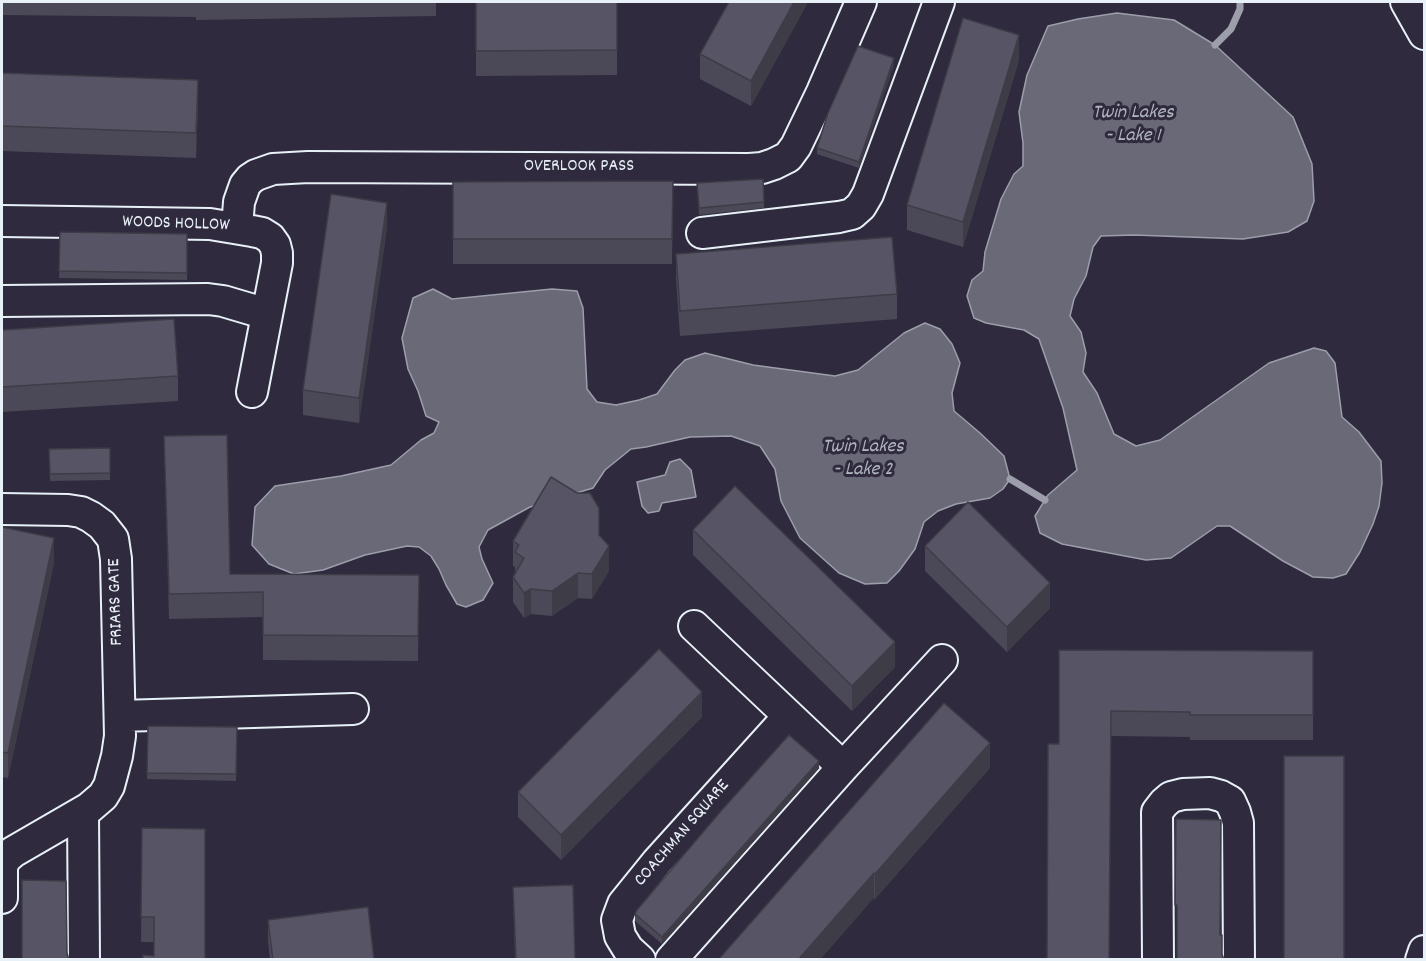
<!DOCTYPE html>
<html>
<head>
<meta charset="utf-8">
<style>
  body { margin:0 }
  #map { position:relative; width:1426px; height:961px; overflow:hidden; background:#2f2a3d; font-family:Dekko,sans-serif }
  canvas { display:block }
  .frame { position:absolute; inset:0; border:3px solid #e8f1f8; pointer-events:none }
</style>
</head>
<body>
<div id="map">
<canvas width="1426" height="961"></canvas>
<div class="frame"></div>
</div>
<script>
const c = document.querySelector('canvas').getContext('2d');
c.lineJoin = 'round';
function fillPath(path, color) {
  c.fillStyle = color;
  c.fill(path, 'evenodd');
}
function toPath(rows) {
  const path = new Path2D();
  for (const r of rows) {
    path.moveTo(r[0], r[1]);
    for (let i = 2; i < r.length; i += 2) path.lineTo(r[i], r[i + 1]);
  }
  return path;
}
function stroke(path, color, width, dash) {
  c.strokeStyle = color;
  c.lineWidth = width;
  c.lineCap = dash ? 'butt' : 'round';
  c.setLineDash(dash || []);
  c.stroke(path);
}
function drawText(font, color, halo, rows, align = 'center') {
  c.font = font + ' Dekko,sans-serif';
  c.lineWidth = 6;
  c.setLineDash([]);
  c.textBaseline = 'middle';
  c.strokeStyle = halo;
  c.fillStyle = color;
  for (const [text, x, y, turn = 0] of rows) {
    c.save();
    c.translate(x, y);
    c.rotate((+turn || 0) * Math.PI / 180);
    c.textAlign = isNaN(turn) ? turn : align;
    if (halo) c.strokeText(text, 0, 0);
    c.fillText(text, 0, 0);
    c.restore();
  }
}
const water = toPath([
  [1117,13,1174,20,1215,45,1293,117,1312,164,1314,201,1307,221,1288,232,1243,239,1134,235,1101,236,1093,247,1086,276,1074,299,1070,316,1081,332,1086,353,1083,372,1097,393,1114,434,1136,446,1160,440,1269,363,1314,348,1326,351,1335,363,1342,417,1359,432,1381,461,1382,483,1379,506,1373,524,1360,552,1346,574,1333,578,1313,577,1283,561,1230,526,1217,526,1171,558,1146,560,1062,544,1040,533,1035,516,1048,495,1077,470,1063,408,1039,339,1024,330,986,323,974,318,967,296,972,280,983,271,985,252,1001,199,1014,174,1023,166,1023,143,1019,112,1027,75,1048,26,1078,19,1117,13],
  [433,289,452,299,552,289,577,291,583,308,587,389,597,402,616,405,639,400,657,394,675,370,685,360,705,353,753,365,835,376,858,370,904,333,925,323,940,329,952,344,960,363,952,393,954,411,980,433,1004,456,1010,479,1003,489,990,498,956,504,938,511,924,522,915,549,899,571,887,583,865,584,839,573,800,538,781,501,775,469,760,446,731,436,690,437,646,447,631,449,605,470,593,488,530,507,488,530,479,547,482,559,493,583,483,600,466,607,457,604,446,585,439,569,431,556,419,547,407,546,365,555,323,570,294,574,269,564,252,545,255,507,275,486,341,476,391,465,421,440,434,433,439,422,426,416,418,391,408,369,402,338,413,298,433,289],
  [680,459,691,470,696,497,662,503,659,511,648,513,642,506,637,482,665,475,670,462,680,459]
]);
const stream = toPath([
  [1215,45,1231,29,1240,9,1240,2],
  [1010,479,1045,500]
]);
const minor = toPath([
  [1406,2,1424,34],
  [2,221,210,224,252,231,262,233,270,238,275,245,277,253,277,263,252,392],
  [237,228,239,202,245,185,250,179,256,175,273,169,308,167,749,169,762,168,774,164,788,157,796,146,822,92,861,2],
  [702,233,839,217,852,214,861,206,868,194,939,2],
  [2,301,208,299,223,301,267,314],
  [2,509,68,510,81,512,91,517,102,525,113,539,116,559,120,736,117,756,109,786,103,796,89,808,13,852,6,858,2,866,2,898],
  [694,626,843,767],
  [120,716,353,709],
  [83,812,84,960],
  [640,960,628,949,620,936,617,920,623,904,657,862,788,717],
  [671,960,843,767,942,660],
  [1158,960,1157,812,1164,803,1171,797,1183,794,1210,793,1221,796,1230,801,1235,812,1238,823,1239,960],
  [1421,960,1424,951]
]);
const wall = toPath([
  [2,2,436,2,436,16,196,20,196,17,2,15],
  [476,2,617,2,617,75,476,76],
  [808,2,751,106,700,79,700,54],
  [1019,60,963,247,907,230,907,205],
  [894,65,859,168,817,154,817,148],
  [2,73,198,105,196,158,2,151],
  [673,181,672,264,453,264,453,182],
  [697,183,764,202,764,208,699,215],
  [387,228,359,423,303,415,303,390],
  [60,232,187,234,187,280,59,278],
  [676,254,897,294,897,319,680,336,676,279],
  [2,330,178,376,178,401,2,412],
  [164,436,230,574,419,575,418,661,263,660,263,617,169,619],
  [110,448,110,480,50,481,49,449],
  [2,527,54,563,8,778,2,777],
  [693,530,895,667,852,711,693,555],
  [513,541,609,571,592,599,578,598,552,616,531,614,524,618,513,602,513,577,515,575,515,567,513,566],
  [925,546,1050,608,1007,652,925,571],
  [1059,650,1313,651,1313,740,1190,740,1190,737,1111,736,1059,744],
  [702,717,561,860,518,817,518,792],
  [148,726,237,727,236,781,147,779],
  [819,768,662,944,635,921,635,914],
  [990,768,875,899,874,898,718,960],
  [142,828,205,829,154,956,154,942,141,942],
  [513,887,575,960,515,960],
  [268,920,374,960,270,960,268,940]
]);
const shadedWall = toPath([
  [794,2,808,2,751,106,751,81],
  [1019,35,1019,60,963,247,963,222],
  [894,58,894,65,859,168,859,162],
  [198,80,198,105,196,158,196,133],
  [387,203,387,228,359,423,359,398],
  [54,538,54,563,8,778,8,753],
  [609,546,609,571,592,599,592,574],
  [578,573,578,598,552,616,552,591],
  [1050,583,1050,608,1007,652,1007,627],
  [531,589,531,614,524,618,524,593],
  [895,642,895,667,852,711,852,686],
  [702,692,702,717,561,860,561,835],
  [990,743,990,768,875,899,875,874],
  [819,761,819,768,662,944,662,937],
  [874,873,874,898,820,960,798,960]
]);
const building = toPath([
  [476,2,617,2,617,50,476,51,476,2],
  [729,2,794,2,751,81,700,54,729,2],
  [963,18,1019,35,963,222,907,205,963,18],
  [858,46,894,58,859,162,817,148,828,113,858,46],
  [2,73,198,80,196,133,2,126,2,73],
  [763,179,764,202,699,208,697,183,763,179],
  [673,181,672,239,453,239,453,182,673,181],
  [331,194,387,203,359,398,303,390,331,194],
  [60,232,187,234,187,273,59,271,60,232],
  [892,237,897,294,680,311,676,254,892,237],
  [174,319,178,376,2,387,2,330,174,319],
  [227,435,230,574,419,575,418,636,263,635,263,592,169,594,164,436,227,435],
  [110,448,110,473,50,474,49,449,110,448],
  [551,477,577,493,590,493,599,508,599,535,609,546,592,574,578,573,552,591,531,589,524,593,513,577,524,558,515,552,519,545,513,541,551,477],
  [735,486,895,642,852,686,693,530,735,486],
  [968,502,1050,583,1007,627,925,546,968,502],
  [2,527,54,538,8,753,2,752,2,527],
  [659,649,702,692,561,835,518,792,659,649],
  [1059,650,1313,651,1313,715,1190,715,1190,712,1111,711,1109,960,1047,960,1048,744,1059,744,1059,650],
  [944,703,990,743,875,874,874,873,798,960,718,960,944,703],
  [148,726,237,727,236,774,147,773,148,726],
  [789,735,819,761,662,937,635,914,637,910,721,811,789,735],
  [1284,756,1344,756,1344,960,1284,960,1284,756],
  [1176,819,1221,820,1220,935,1222,935,1222,954,1224,960,1177,960,1177,905,1175,905,1176,819],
  [142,828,205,829,205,960,143,960,143,955,154,956,154,917,141,917,142,828],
  [22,880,66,881,67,953,69,960,22,960,22,880],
  [573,885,575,960,516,960,513,887,573,885],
  [368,907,374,960,273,960,268,920,368,907]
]);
const streetNames = [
  ["OVERLOOK PASS",579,168],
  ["WOODS HOLLOW",176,225,2],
  ["FRIARS GATE",117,602,-92],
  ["COACHMAN SQUARE",683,834,-49]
];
const waterNames = [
  ["Twin Lakes",1133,114],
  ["- Lake 1",1133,137],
  ["Twin Lakes",863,448],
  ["- Lake 2",863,471]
];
fillPath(water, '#696978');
stroke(water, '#9c9fab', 1.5);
stroke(stream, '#9c9fab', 7);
stroke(minor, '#e8f1f8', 34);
stroke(minor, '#2f2a3d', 30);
fillPath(wall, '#4b4957');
fillPath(shadedWall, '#3d3c47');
fillPath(building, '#575565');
stroke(building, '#3d3c47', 1.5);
drawText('18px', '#e8f1f8', '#2f2a3d', streetNames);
drawText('italic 20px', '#afb4be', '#2f2a3d', waterNames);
</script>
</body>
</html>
